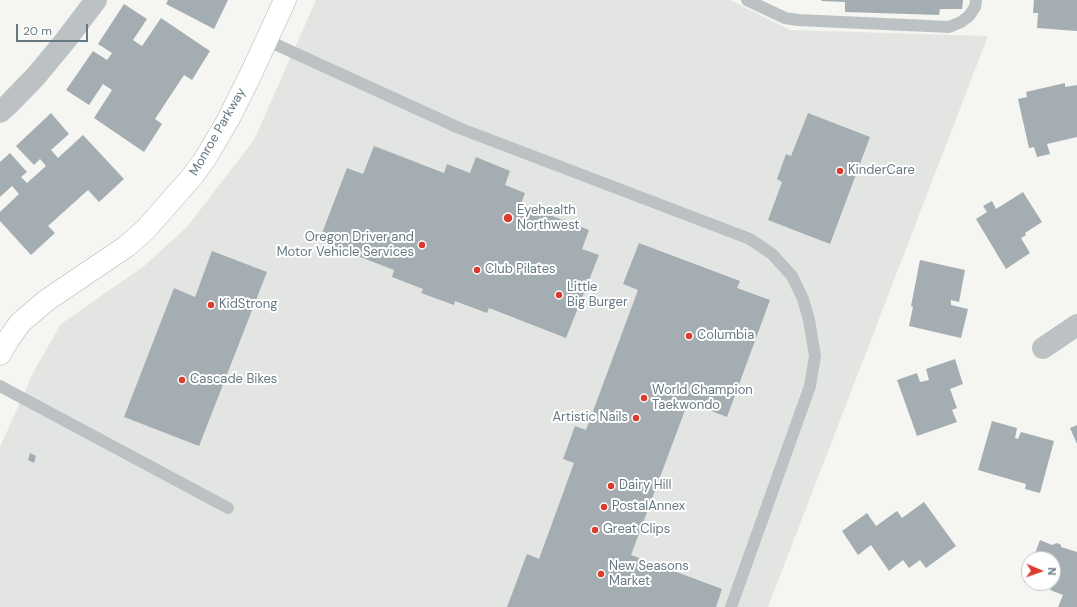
<!DOCTYPE html>
<html>
<head>
<meta charset="utf-8">
<style>
  body { margin:0 }
  #map { position:relative; width:1077px; height:607px; overflow:hidden; background:#f5f5f2; font-family:"DM Sans",sans-serif }
  canvas { display:block }
  .north { position:absolute; left:1021px; top:551px; width:40px; height:40px; box-sizing:border-box; background:#fff; border:1px solid #c2c9cd; border-radius:50%; rotate:92deg; font-size:11px; font-weight:700; line-height:16px; text-align:center; color:#667982 }
  .north::after { content:''; display:block; margin:auto; width:14px; height:18px; background:#da3c2d; clip-path:polygon(50% 0,100% 100%,50% 72%,0 100%) }
  .scale { position:absolute; left:16px; top:24px; width:72px; height:18px; box-sizing:border-box; border:2px solid #667982; border-top:0; padding-left:5px; font-size:12px; line-height:14px; white-space:nowrap; color:#667982; -webkit-text-stroke:3px #fff; paint-order:stroke }
</style>
</head>
<body>
<div id="map">
<canvas width="1077" height="607"></canvas>
<div class="north">N</div>
<div class="scale">20 m</div>
</div>
<script>
const c = document.querySelector('canvas').getContext('2d');
c.lineJoin = 'round';
function fillPath(path, color) {
  c.fillStyle = color;
  c.fill(path, 'evenodd');
}
function toPath(rows) {
  const path = new Path2D();
  for (const r of rows) {
    path.moveTo(r[0], r[1]);
    for (let i = 2; i < r.length; i += 2) path.lineTo(r[i], r[i + 1]);
  }
  return path;
}
function stroke(path, color, width, dash) {
  c.strokeStyle = color;
  c.lineWidth = width;
  c.lineCap = dash ? 'butt' : 'round';
  c.setLineDash(dash || []);
  c.stroke(path);
}
function drawText(font, color, halo, rows, align = 'center') {
  c.font = font + ' "DM Sans",sans-serif';
  c.lineWidth = 4;
  c.setLineDash([]);
  c.textBaseline = 'middle';
  c.strokeStyle = halo;
  c.fillStyle = color;
  for (const [text, x, y, turn = 0] of rows) {
    c.save();
    c.translate(x, y);
    c.rotate((+turn || 0) * Math.PI / 180);
    c.textAlign = isNaN(turn) ? turn : align;
    if (halo) c.strokeText(text, 0, 0);
    c.fillText(text, 0, 0);
    c.restore();
  }
}
const built = toPath([
  [316,0,730,0,790,30,988,36,768,607,0,607,0,447,35,369,61,324,144,266,187,227,254,140]
]);
const building = toPath([
  [168,0,228,0,214,29,166,4],
  [822,0,963,0,962,9,940,9,939,15,845,12,845,2,821,1],
  [1034,0,1077,0,1077,31,1037,28,1038,13,1033,13],
  [124,4,147,19,133,40,142,46,161,18,210,51,192,80,184,75,155,119,162,124,144,152,94,118,112,90,103,84,89,105,66,90,93,51,107,60,112,53,98,44],
  [1065,83,1065,87,1077,85,1077,137,1047,144,1050,154,1037,157,1034,147,1029,148,1018,99,1027,97,1026,92],
  [51,113,69,134,51,150,58,158,83,135,124,179,99,202,88,190,48,226,55,233,31,255,0,221,0,212,19,194,12,186,0,197,0,162,10,153,27,172,21,177,27,183,46,166,40,159,34,165,16,146],
  [808,113,870,137,830,244,768,220,782,182,777,179,786,154,791,156],
  [374,146,444,173,447,164,470,173,476,157,510,171,505,185,525,193,521,204,589,230,582,249,599,255,566,338,489,308,487,313,455,301,454,305,421,293,423,289,392,277,394,270,319,241,347,168,363,174],
  [1023,192,1042,222,1025,233,1026,235,1021,238,1030,253,1006,269,976,219,987,212,983,206,992,201,996,209],
  [639,243,740,281,737,288,770,300,727,417,688,402,631,555,722,589,716,607,507,607,527,554,539,559,574,463,563,459,575,426,586,430,638,290,623,284],
  [212,251,267,272,199,446,124,417,174,288,195,297],
  [920,260,965,270,959,302,951,300,951,305,968,309,961,338,909,326,913,307,911,306],
  [955,359,963,384,950,389,957,408,952,410,957,422,917,436,897,380,917,373,920,382,929,380,926,369],
  [992,421,1017,428,1015,438,1018,439,1021,432,1054,441,1040,493,1025,489,1026,484,978,470],
  [1077,425,1077,444,1070,428],
  [30,453,36,456,34,463,28,460],
  [924,502,956,546,926,568,920,560,909,568,903,560,889,571,871,545,858,555,842,531,867,513,876,526,897,511,902,518],
  [1040,540,1052,545,1057,543,1061,545,1061,547,1077,552,1077,607,1058,607,1063,595,1050,590,1052,586,1045,583,1043,590,1024,582,1029,569,1029,583,1053,583,1053,559,1033,559]
]);
const lane = toPath([
  [747,0,785,18,798,20,949,27,961,22,969,16,975,7,976,0],
  [266,40,459,128,750,239,772,254,792,276,803,299,809,320,815,356,810,386,731,607],
  [0,386,228,508]
]);
const street = toPath([
  [0,112,8,105,36,76,65,41,96,0],
  [1043,348,1077,325]
]);
const secondary = toPath([
  [0,354,8,340,20,323,47,300,127,246,145,230,191,178,205,159,228,120,251,74,285,0]
]);
const markers = [
  [840,171,4,"#da3c2d"],
  [508,218,5,"#da3c2d"],
  [422,245,4,"#da3c2d"],
  [477,270,4,"#da3c2d"],
  [559,295,4,"#da3c2d"],
  [211,305,4,"#da3c2d"],
  [689,336,4,"#da3c2d"],
  [182,380,4,"#da3c2d"],
  [644,398,4,"#da3c2d"],
  [636,418,4,"#da3c2d"],
  [611,486,4,"#da3c2d"],
  [604,507,4,"#da3c2d"],
  [595,530,4,"#da3c2d"],
  [601,574,4,"#da3c2d"]
];
const streetNames = [
  ["Monroe Parkway",218,132,-60]
];
const poiNames = [
  ["KinderCare",848,171],
  ["Eyehealth",517,211],
  ["Northwest",517,226],
  ["Oregon Driver and",414,238,"right"],
  ["Motor Vehicle Services",414,253,"right"],
  ["Club Pilates",485,270],
  ["Little",567,288],
  ["Big Burger",567,303],
  ["KidStrong",219,305],
  ["Columbia",697,336],
  ["Cascade Bikes",190,380],
  ["World Champion",652,391],
  ["Taekwondo",652,406],
  ["Artistic Nails",628,418,"right"],
  ["Dairy Hill",619,486],
  ["PostalAnnex",612,507],
  ["Great Clips",603,530],
  ["New Seasons",609,567],
  ["Market",609,582]
];
fillPath(built, '#e3e5e3');
fillPath(building, '#a4aeb2');
stroke(secondary, '#afb6b9', 23);
stroke(lane, '#bcc2c4', 12);
stroke(street, '#bcc2c4', 22);
stroke(secondary, '#fff', 22);
for (const [x, y, r, color] of markers) {
  const dot = new Path2D();
  dot.arc(x, y, r, 0, 2 * Math.PI);
  c.fillStyle = color;
  c.fill(dot);
  stroke(dot, '#fff', 1.5);
}
drawText('13px', '#667982', '#fff', streetNames);
drawText('13px', '#667982', '#fff', poiNames, 'left');
</script>
</body>
</html>
